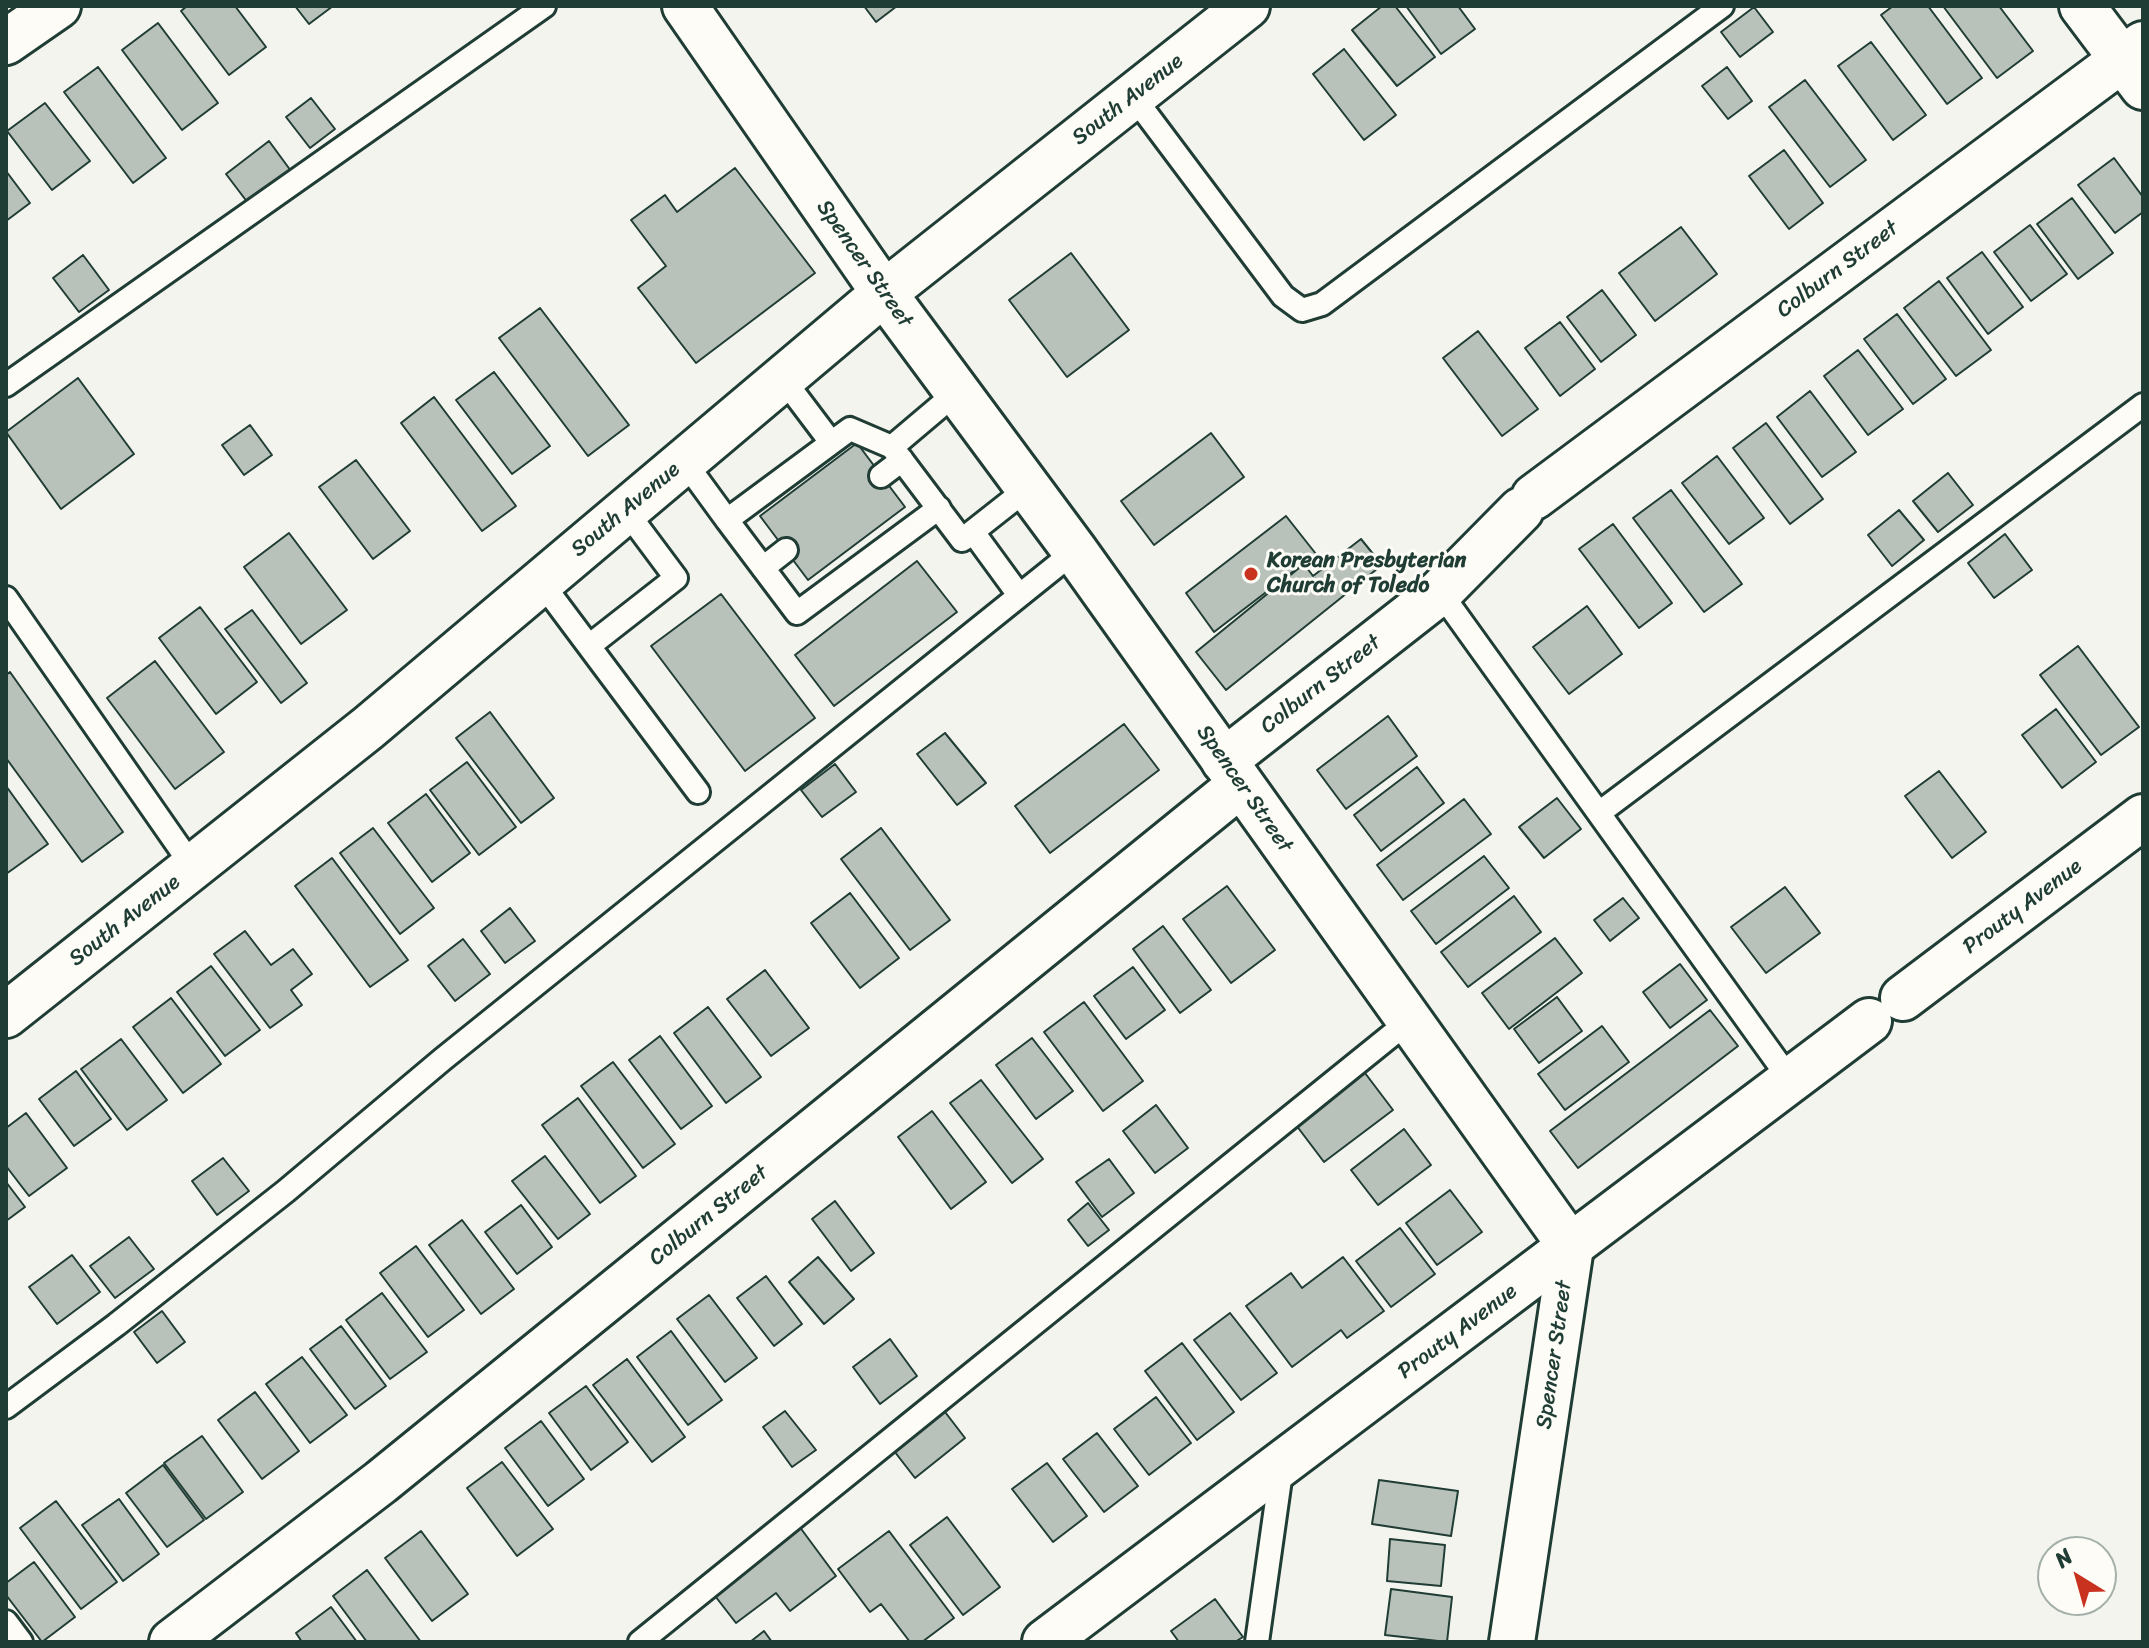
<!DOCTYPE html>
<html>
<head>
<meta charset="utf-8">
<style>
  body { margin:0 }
  #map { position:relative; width:2149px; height:1648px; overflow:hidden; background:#f4f4ef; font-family:Sriracha,sans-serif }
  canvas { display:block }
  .frame { position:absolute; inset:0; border:8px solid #1f3d34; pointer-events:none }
  .north { position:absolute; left:2037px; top:1536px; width:80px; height:80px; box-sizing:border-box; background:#fdfcf7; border:2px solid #a4b0a9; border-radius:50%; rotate:323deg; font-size:22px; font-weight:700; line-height:32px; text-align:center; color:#1f3d34 }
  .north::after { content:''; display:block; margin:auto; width:28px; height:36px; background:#c8321e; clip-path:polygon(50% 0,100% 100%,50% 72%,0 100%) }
</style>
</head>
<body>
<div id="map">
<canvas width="2149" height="1648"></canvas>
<div class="frame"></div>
<div class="north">N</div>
</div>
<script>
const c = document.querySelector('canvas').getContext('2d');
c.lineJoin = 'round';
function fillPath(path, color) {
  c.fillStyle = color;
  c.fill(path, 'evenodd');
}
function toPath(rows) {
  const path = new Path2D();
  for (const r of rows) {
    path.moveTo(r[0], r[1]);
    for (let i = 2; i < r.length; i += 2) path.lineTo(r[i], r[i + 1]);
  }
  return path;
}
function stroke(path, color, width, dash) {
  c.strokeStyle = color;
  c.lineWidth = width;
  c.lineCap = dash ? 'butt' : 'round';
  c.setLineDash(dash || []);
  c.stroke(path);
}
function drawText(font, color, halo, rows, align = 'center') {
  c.font = font + ' Sriracha,sans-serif';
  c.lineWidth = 6;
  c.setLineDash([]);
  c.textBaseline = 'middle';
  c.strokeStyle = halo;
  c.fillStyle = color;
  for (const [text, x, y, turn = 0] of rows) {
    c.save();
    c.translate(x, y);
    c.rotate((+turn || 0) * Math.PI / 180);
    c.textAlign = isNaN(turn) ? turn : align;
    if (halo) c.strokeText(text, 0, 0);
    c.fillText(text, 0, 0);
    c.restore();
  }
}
const building = toPath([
  [187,6,235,6,266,47,229,75,181,11,187,6],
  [295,6,333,6,309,24,295,6],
  [864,6,897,6,876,22,864,6],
  [1382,6,1395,6,1435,57,1397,86,1352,30,1382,6],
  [1406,6,1458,6,1475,29,1441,54,1406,6],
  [1893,6,1928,6,1982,78,1947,104,1881,15,1893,6],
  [1943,6,1999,6,2033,51,1997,78,1943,6],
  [1754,7,1773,32,1740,57,1721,32,1754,7],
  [158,23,218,103,182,130,122,50,158,23],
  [1871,42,1926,115,1893,140,1838,66,1871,42],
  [1344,49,1396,115,1364,140,1313,74,1344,49],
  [98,67,166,158,133,183,64,92,98,67],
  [1727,67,1752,101,1728,119,1702,86,1727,67],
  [1805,80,1866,160,1830,187,1769,107,1805,80],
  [311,98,335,129,310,148,286,117,311,98],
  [45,103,90,161,52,190,7,131,45,103],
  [269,141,291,171,248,203,226,174,269,141],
  [1784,150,1823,203,1789,229,1749,176,1784,150],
  [2114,158,2143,197,2143,212,2115,233,2078,185,2114,158],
  [735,168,815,273,696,363,638,288,666,266,631,220,665,195,677,212,735,168],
  [6,171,30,203,6,221,6,171],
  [2072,198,2113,253,2078,279,2037,224,2072,198],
  [2030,225,2067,274,2031,301,1994,252,2030,225],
  [1681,227,1717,274,1655,321,1619,273,1681,227],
  [1982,252,2023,307,1988,334,1947,278,1982,252],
  [1071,253,1129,330,1067,377,1009,300,1071,253],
  [83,255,109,290,79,312,53,278,83,255],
  [1939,281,1991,350,1956,376,1904,308,1939,281],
  [1602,290,1636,335,1601,362,1567,317,1602,290],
  [540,308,629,425,588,456,499,338,540,308],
  [1897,314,1946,379,1913,404,1864,339,1897,314],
  [1560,322,1595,369,1560,396,1525,348,1560,322],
  [1478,331,1538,409,1502,436,1443,358,1478,331],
  [1858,350,1903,409,1868,435,1824,376,1858,350],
  [494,372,550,446,512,474,456,400,494,372],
  [78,378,134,454,61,509,6,432,78,378],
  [1810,391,1856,452,1822,477,1777,417,1810,391],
  [434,397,516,506,482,531,401,423,434,397],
  [1766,423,1823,499,1790,524,1733,448,1766,423],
  [250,425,272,455,244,475,222,445,250,425],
  [1211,433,1244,477,1154,545,1121,501,1211,433],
  [857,443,905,507,808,580,760,516,857,443],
  [1717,456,1764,518,1729,544,1682,483,1717,456],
  [356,460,410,531,373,559,319,487,356,460],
  [1948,473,1973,505,1938,532,1913,501,1948,473],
  [1671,490,1742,584,1704,612,1633,518,1671,490],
  [1899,510,1924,540,1892,566,1868,535,1899,510],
  [1286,516,1316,554,1214,632,1186,593,1286,516],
  [1613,524,1672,603,1639,628,1579,549,1613,524],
  [289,533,347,610,301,644,244,567,289,533],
  [2005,534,2032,570,1994,598,1968,563,2005,534],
  [1361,539,1382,565,1226,690,1196,652,1304,564,1313,576,1361,539],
  [917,561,957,612,834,706,795,655,917,561],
  [721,594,815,718,745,771,651,646,721,594],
  [1587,606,1622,654,1569,694,1533,647,1587,606],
  [200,607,257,682,216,714,159,638,200,607],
  [252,610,307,683,281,703,225,629,252,610],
  [2078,646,2139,727,2101,755,2040,675,2078,646],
  [155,661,224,752,175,789,107,698,155,661],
  [10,672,123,832,82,862,6,758,6,675,10,672],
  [2056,709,2096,762,2062,788,2022,735,2056,709],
  [490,712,554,798,521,823,456,738,490,712],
  [1388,716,1417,756,1346,809,1317,770,1388,716],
  [1124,724,1159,770,1050,853,1015,806,1124,724],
  [945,733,986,783,957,805,917,754,945,733],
  [467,762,516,827,479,855,430,790,467,762],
  [835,764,856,792,822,817,801,790,835,764],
  [1417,767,1444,803,1381,851,1354,815,1417,767],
  [1939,771,1986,832,1952,858,1905,796,1939,771],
  [6,786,48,844,6,874,6,786],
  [426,794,470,853,432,882,388,823,426,794],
  [1557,798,1581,829,1544,858,1519,827,1557,798],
  [1464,799,1491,834,1403,900,1377,865,1464,799],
  [373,828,434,908,400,934,340,853,373,828],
  [881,828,950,920,910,950,841,859,881,828],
  [1484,856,1509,888,1436,944,1411,911,1484,856],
  [332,858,408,960,370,987,295,886,332,858],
  [1227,886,1275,950,1231,983,1183,919,1227,886],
  [1785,887,1820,933,1766,973,1731,927,1785,887],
  [850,893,899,958,860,988,811,923,850,893],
  [1514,896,1541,932,1468,987,1441,952,1514,896],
  [1623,898,1639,918,1610,941,1594,920,1623,898],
  [510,908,535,941,505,963,481,931,510,908],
  [1163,926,1211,990,1180,1013,1133,949,1163,926],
  [245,931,271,965,293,949,312,974,291,990,302,1005,270,1028,214,954,245,931],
  [1555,938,1582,973,1509,1029,1482,993,1555,938],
  [463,939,490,974,455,1001,428,966,463,939],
  [1680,964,1707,1000,1670,1028,1643,992,1680,964],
  [211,966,260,1030,225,1056,177,992,211,966],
  [1133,967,1165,1010,1126,1039,1094,996,1133,967],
  [765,970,809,1028,771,1056,727,999,765,970],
  [1557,997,1582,1031,1539,1063,1514,1029,1557,997],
  [171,998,221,1064,183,1093,133,1027,171,998],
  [1084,1002,1143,1081,1103,1111,1044,1032,1084,1002],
  [708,1007,761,1077,726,1103,674,1033,708,1007],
  [1710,1010,1738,1046,1578,1168,1550,1131,1710,1010],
  [1602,1026,1629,1062,1565,1110,1538,1074,1602,1026],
  [660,1036,712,1106,681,1129,629,1060,660,1036],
  [1032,1038,1073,1091,1036,1119,996,1065,1032,1038],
  [121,1039,167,1100,127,1130,81,1069,121,1039],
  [613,1062,675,1144,643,1168,581,1086,613,1062],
  [76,1071,111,1119,74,1146,39,1099,76,1071],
  [1365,1073,1393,1110,1324,1162,1296,1125,1365,1073],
  [981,1080,1043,1159,1012,1183,950,1103,981,1080],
  [578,1098,636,1176,600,1203,542,1125,578,1098],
  [1156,1105,1188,1148,1155,1173,1123,1131,1156,1105],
  [932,1111,986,1182,951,1209,898,1137,932,1111],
  [26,1113,67,1168,29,1196,6,1166,6,1128,26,1113],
  [1404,1129,1431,1165,1378,1205,1351,1170,1404,1129],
  [545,1156,590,1214,558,1239,512,1181,545,1156],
  [223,1158,249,1191,217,1215,192,1181,223,1158],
  [1109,1159,1134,1193,1102,1217,1076,1182,1109,1159],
  [6,1182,25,1207,6,1221,6,1182],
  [1450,1190,1482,1232,1437,1265,1406,1223,1450,1190],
  [835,1201,874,1253,851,1271,812,1219,835,1201],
  [1088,1203,1109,1230,1088,1246,1068,1220,1088,1203],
  [521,1205,552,1247,517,1274,485,1232,521,1205],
  [462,1220,514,1289,481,1314,429,1245,462,1220],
  [1400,1228,1435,1274,1391,1307,1356,1261,1400,1228],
  [129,1237,154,1269,115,1298,90,1266,129,1237],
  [416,1246,464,1310,428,1337,380,1273,416,1246],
  [72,1255,100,1292,57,1324,29,1287,72,1255],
  [818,1257,854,1299,824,1324,789,1282,818,1257],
  [1343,1257,1384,1311,1347,1338,1341,1330,1292,1367,1246,1306,1291,1273,1302,1288,1343,1257],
  [766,1276,802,1324,774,1346,737,1298,766,1276],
  [382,1293,427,1352,390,1379,346,1320,382,1293],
  [709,1295,757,1358,725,1382,677,1319,709,1295],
  [162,1311,185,1342,157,1363,134,1332,162,1311],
  [1230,1313,1277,1373,1241,1400,1194,1340,1230,1313],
  [341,1326,386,1386,355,1409,310,1349,341,1326],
  [671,1331,722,1400,688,1425,637,1357,671,1331],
  [890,1339,917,1376,880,1404,853,1367,890,1339],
  [1182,1343,1234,1412,1197,1440,1145,1371,1182,1343],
  [302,1357,347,1415,310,1443,266,1384,302,1357],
  [627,1359,685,1437,652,1462,593,1385,627,1359],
  [586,1386,628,1442,591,1470,549,1413,586,1386],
  [255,1392,299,1451,262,1479,218,1420,255,1392],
  [1156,1397,1191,1443,1149,1475,1114,1429,1156,1397],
  [942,1408,965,1438,915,1478,891,1447,942,1408],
  [785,1411,816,1450,792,1467,763,1427,785,1411],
  [541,1421,584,1479,548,1506,505,1448,541,1421],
  [1097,1433,1138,1486,1104,1512,1063,1459,1097,1433],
  [202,1436,243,1492,206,1519,164,1463,202,1436],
  [502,1462,553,1529,517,1556,467,1488,502,1462],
  [1047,1463,1087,1516,1053,1542,1012,1489,1047,1463],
  [163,1465,204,1520,167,1547,126,1493,163,1465],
  [1379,1480,1458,1491,1451,1536,1372,1524,1379,1480],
  [119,1499,159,1554,123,1581,82,1525,119,1499],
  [56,1501,117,1582,81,1609,20,1528,56,1501],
  [947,1517,1000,1587,963,1615,910,1545,947,1517],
  [799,1526,836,1576,790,1611,776,1593,736,1623,712,1592,799,1526],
  [421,1531,468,1594,432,1621,385,1558,421,1531],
  [889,1531,954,1618,922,1642,910,1642,881,1604,870,1612,838,1569,889,1531],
  [1390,1539,1445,1545,1441,1586,1387,1581,1390,1539],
  [34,1562,75,1617,42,1642,6,1595,6,1583,34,1562],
  [367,1570,421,1642,367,1642,333,1596,367,1570],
  [1391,1589,1452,1597,1447,1642,1385,1635,1391,1589],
  [1215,1599,1243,1637,1235,1642,1179,1642,1171,1631,1215,1599],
  [331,1607,357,1642,302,1642,296,1633,331,1607],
  [764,1631,772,1642,750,1642,764,1631]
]);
const service = toPath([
  [1133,96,1283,296,1302,310,1322,304,1722,6],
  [784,380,830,441],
  [6,385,544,6],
  [957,392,892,447,962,540,1028,488],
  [892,447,850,429,727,520,797,613,939,508],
  [684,461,727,520],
  [881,476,902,460],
  [973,532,1019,595],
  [763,568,786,550],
  [541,582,698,792],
  [1440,592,1791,1081],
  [6,598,193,867],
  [589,646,676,578,626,511],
  [1599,813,2143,405],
  [6,1407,116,1325,286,1191,443,1059,1075,551],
  [6,1622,21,1642],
  [640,1642,1409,1021],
  [1257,1642,1282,1465]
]);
const minor = toPath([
  [2082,6,2143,87],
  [6,42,58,6],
  [1534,497,2143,44],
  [1224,761,1440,592,1521,510],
  [1903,998,2143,817],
  [172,1642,381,1482,1240,785],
  [1045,1642,1869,1021]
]);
const tertiary = toPath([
  [685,6,884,293,1075,551,1571,1247,1512,1642],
  [6,1015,368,728,884,293,1247,6]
]);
const markers = [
  [1251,574,8,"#c8321e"]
];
const streetNames = [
  ["South Avenue",1128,100,-38],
  ["Spencer Street",864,264,55],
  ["Colburn Street",1838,270,-37],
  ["South Avenue",626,510,-40],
  ["Colburn Street",1321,685,-38],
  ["Spencer Street",1244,789,55],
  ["Prouty Avenue",2023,907,-37],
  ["South Avenue",125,921,-38],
  ["Colburn Street",709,1216,-39],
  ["Prouty Avenue",1458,1332,-37],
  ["Spencer Street",1555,1355,-82]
];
const poiNames = [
  ["Korean Presbyterian",1267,561],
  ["Church of Toledo",1267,586]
];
fillPath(building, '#b9c1bb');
stroke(building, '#1f3d34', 2);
stroke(service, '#1f3d34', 28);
stroke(minor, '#1f3d34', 50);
stroke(tertiary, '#1f3d34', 50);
stroke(service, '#fdfcf7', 22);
stroke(minor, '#fdfcf7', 44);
stroke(tertiary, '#fdfcf7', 44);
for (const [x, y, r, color] of markers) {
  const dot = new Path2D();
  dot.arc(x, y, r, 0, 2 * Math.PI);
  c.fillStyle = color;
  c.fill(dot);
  stroke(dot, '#fdfcf7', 3);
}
drawText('22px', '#1f3d34', '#fdfcf7', streetNames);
drawText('bold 22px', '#1f3d34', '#fdfcf7', poiNames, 'left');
</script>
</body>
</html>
